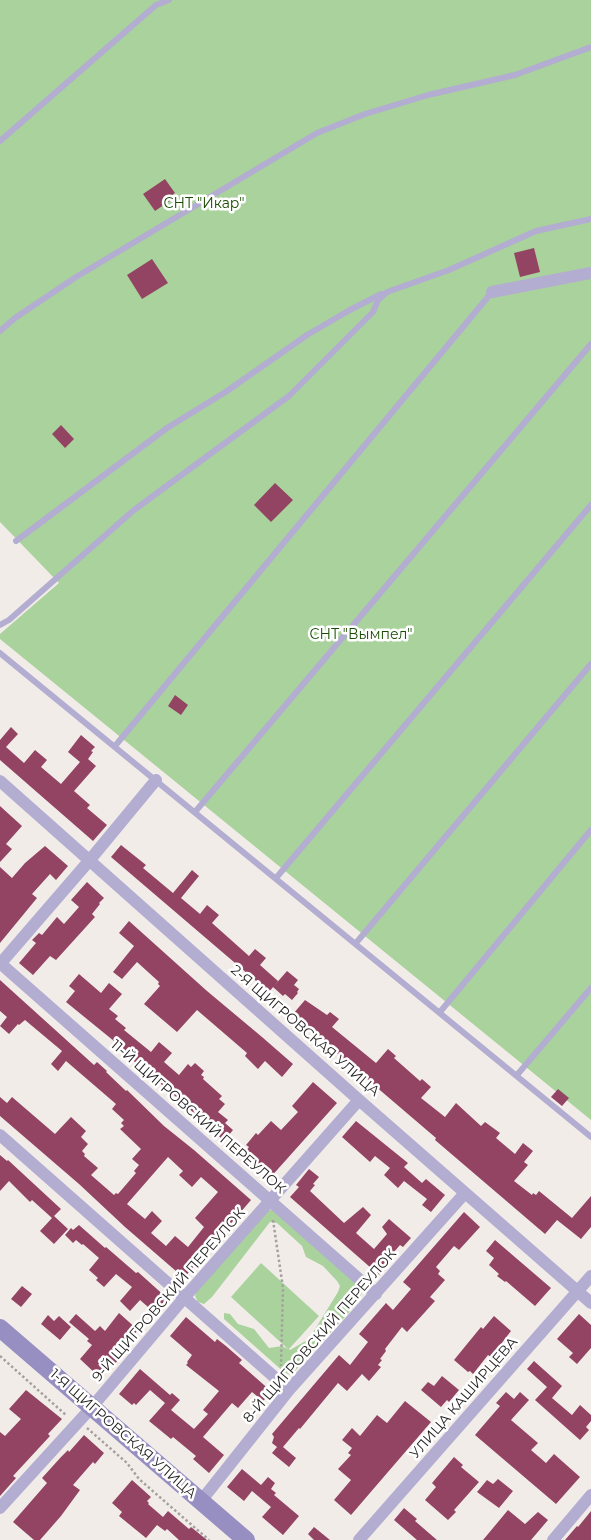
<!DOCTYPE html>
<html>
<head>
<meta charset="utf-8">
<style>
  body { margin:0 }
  canvas { display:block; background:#f2ece9 }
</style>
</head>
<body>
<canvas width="591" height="1540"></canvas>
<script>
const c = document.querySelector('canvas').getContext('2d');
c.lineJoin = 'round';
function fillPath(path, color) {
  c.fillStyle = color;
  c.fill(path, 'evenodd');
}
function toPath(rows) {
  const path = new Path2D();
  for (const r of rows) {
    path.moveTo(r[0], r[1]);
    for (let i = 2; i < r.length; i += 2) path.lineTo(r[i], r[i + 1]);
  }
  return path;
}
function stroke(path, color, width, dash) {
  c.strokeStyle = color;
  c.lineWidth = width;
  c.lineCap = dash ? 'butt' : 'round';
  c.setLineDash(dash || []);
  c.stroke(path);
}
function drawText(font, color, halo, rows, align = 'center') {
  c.font = font + ' Montserrat,sans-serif';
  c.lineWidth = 5;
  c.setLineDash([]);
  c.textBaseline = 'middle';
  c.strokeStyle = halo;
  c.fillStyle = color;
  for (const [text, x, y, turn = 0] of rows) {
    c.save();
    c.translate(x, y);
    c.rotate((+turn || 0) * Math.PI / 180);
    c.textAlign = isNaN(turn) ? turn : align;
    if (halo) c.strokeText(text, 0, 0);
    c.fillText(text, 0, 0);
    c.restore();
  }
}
const green = toPath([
  [0,0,591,0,591,1120,0,639,0,634,59,583,0,522],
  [268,1210,277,1210,361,1287,362,1293,356,1305,291,1375,285,1373,224,1319,224,1313,230,1314,238,1324,254,1329,269,1348,282,1346,288,1349,231,1297,261,1263,319,1316,289,1349,290,1350,309,1339,338,1292,340,1286,337,1281,323,1266,306,1257,302,1246,277,1223,270,1222,212,1297,204,1304,198,1302,195,1296,197,1290]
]);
const building = toPath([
  [165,179,175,193,172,195,174,198,155,211,143,194],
  [534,248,540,272,520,277,514,253],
  [152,259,168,283,142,299,127,275],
  [61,425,74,439,65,448,52,434],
  [275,483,293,500,271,522,254,505],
  [175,695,188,705,181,715,168,706],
  [11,727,18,734,6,747,24,763,35,750,47,760,41,767,61,784,80,762,68,752,81,735,95,747,91,751,93,752,88,759,96,766,74,791,90,805,87,808,107,825,93,841,0,760,0,740],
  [0,806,22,826,6,844,12,849,0,862],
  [121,845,146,865,143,868,173,893,192,870,199,876,181,898,200,914,207,905,219,915,212,923,249,956,255,949,266,958,260,965,278,981,269,992,111,857],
  [45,846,68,866,56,880,50,874,32,894,37,898,0,943,0,867,12,878,25,863],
  [87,882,104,898,99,903,100,904,92,914,95,917,56,960,50,956,33,975,19,963,36,943,32,940,39,933,42,935,57,917,64,924,79,907,71,900],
  [129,921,207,991,262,1037,293,1064,282,1077,265,1061,258,1069,245,1056,247,1053,197,1010,177,1032,144,1004,160,986,158,984,159,982,137,962,122,979,113,972,134,946,119,933],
  [287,971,298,980,294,985,299,989,297,992,298,993,292,1000,285,994,283,996,273,987],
  [79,974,101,993,109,983,122,994,109,1009,118,1016,115,1019,126,1028,124,1030,151,1052,159,1042,172,1053,164,1062,179,1075,188,1064,191,1067,195,1063,204,1071,201,1075,204,1077,203,1079,222,1096,219,1099,225,1104,218,1112,228,1120,225,1123,233,1130,224,1141,181,1101,123,1052,125,1050,66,1002,75,991,69,986],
  [0,980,94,1065,97,1062,107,1071,106,1072,126,1091,127,1090,164,1126,194,1150,251,1200,184,1278,125,1227,79,1184,0,1116,0,1097,7,1103,12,1097,55,1134,71,1117,86,1131,81,1137,88,1144,82,1151,85,1154,84,1156,98,1168,91,1175,114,1195,116,1193,118,1194,136,1173,134,1171,139,1165,132,1159,141,1149,120,1129,124,1126,121,1123,124,1120,112,1109,116,1104,66,1061,58,1071,51,1064,62,1051,25,1020,19,1025,18,1024,9,1034,0,1026,7,1017,0,1011],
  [168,1157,183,1171,179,1175,192,1187,201,1177,218,1192,195,1218,204,1227,188,1247,175,1236,166,1246,151,1233,162,1221,152,1211,145,1219,127,1204],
  [305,1000,327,1015,330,1012,339,1019,332,1027,376,1063,388,1049,396,1056,394,1058,420,1081,422,1079,431,1087,421,1098,445,1117,456,1103,481,1126,485,1122,500,1133,496,1138,515,1154,523,1143,533,1151,524,1162,528,1165,514,1181,532,1195,533,1193,536,1195,539,1191,572,1218,591,1196,591,1227,581,1239,557,1220,545,1234,435,1140,436,1138,333,1050,334,1048,293,1014],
  [313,1082,337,1103,269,1179,253,1165,256,1161,245,1152,249,1147,246,1145,256,1133,258,1135,271,1121,281,1130,298,1112,292,1106],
  [558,1089,569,1098,562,1106,551,1097],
  [356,1121,408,1163,404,1167,422,1183,426,1179,445,1195,431,1212,422,1205,427,1199,404,1181,398,1188,384,1175,390,1168,375,1156,370,1162,342,1137],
  [0,1155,7,1161,8,1160,61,1209,54,1216,68,1229,54,1244,40,1231,52,1218,32,1200,30,1202,9,1181,0,1191],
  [309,1169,319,1177,313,1184,315,1185,310,1191,344,1223,363,1207,371,1215,356,1233,374,1249,387,1234,382,1227,389,1219,411,1238,403,1247,400,1245,387,1260,390,1263,379,1275,290,1197,299,1187,296,1185],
  [464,1212,480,1227,459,1250,454,1246,436,1267,440,1271,438,1274,445,1280,430,1297,435,1301,407,1332,402,1327,385,1349,386,1351,380,1359,382,1360,378,1365,381,1367,369,1381,362,1374,347,1391,338,1383,300,1429,299,1428,283,1447,296,1458,289,1467,272,1453,277,1447,272,1443,274,1437,272,1434,339,1355,350,1365,368,1342,359,1334,386,1303,393,1310,411,1289,403,1282],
  [79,1225,105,1248,106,1247,136,1273,138,1272,167,1298,155,1313,140,1300,130,1311,120,1301,132,1287,116,1274,104,1287,96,1280,98,1278,89,1270,99,1258,83,1244,82,1245,76,1240,73,1243,65,1235,71,1228,73,1230],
  [495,1240,551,1288,535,1306,506,1281,505,1282,497,1276,499,1274,489,1265,494,1258,486,1251],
  [22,1286,32,1294,21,1307,11,1299],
  [119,1313,138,1330,120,1351,123,1354,114,1365,111,1361,98,1376,80,1359,92,1345,87,1341,89,1339,69,1322,76,1314,95,1331,100,1326,105,1331],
  [579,1314,591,1325,591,1348,577,1364,569,1357,573,1353,557,1339],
  [48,1315,54,1321,59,1316,71,1327,60,1340,41,1324],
  [494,1316,511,1331,491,1357,488,1355,473,1374,470,1371,468,1372,454,1360,481,1327,483,1329],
  [186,1317,215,1342,217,1339,226,1346,242,1360,239,1363,272,1392,263,1401,252,1392,238,1408,232,1403,203,1437,224,1455,209,1473,193,1459,196,1456,173,1437,171,1439,149,1421,165,1403,150,1390,136,1405,134,1403,132,1405,119,1394,140,1369,170,1395,172,1393,180,1400,171,1410,194,1429,208,1414,203,1410,219,1391,186,1365,188,1363,187,1362,192,1355,170,1336],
  [534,1361,562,1386,552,1398,572,1415,580,1405,591,1415,591,1421,586,1427,589,1430,580,1440,535,1400,547,1387,527,1369],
  [442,1376,459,1390,449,1402,447,1400,441,1407,421,1390,428,1382,434,1386],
  [26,1390,62,1419,48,1434,50,1436,13,1476,16,1478,0,1496,0,1432,5,1436,21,1419,9,1409],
  [506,1392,514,1399,520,1392,529,1400,511,1420,538,1443,531,1450,546,1463,554,1454,580,1477,556,1504,475,1435,500,1406,496,1403],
  [405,1401,431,1422,351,1515,334,1500,351,1480,338,1469,351,1455,348,1453,352,1448,342,1440,352,1428,360,1436,377,1415,387,1423],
  [84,1435,104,1453,95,1464,93,1462,73,1485,80,1490,61,1516,40,1540,34,1540,13,1522,47,1483,42,1478,61,1457,68,1450,69,1452],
  [454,1457,463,1465,461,1467,479,1482,454,1510,456,1512,448,1520,425,1500,436,1487,432,1483],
  [242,1469,261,1485,268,1477,275,1483,271,1489,276,1493,274,1495,299,1516,283,1535,262,1517,271,1507,252,1491,244,1501,227,1487],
  [498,1479,513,1491,499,1508,477,1492,487,1480,493,1484],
  [132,1480,151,1497,147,1501,149,1503,148,1504,163,1517,168,1511,189,1529,191,1527,207,1540,179,1540,167,1529,165,1531,157,1525,146,1538,119,1516,122,1512,112,1503],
  [404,1508,417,1519,415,1521,437,1540,417,1540,394,1520],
  [508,1510,525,1524,538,1512,548,1520,531,1540,483,1540],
  [591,1511,591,1540,565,1540,577,1526,578,1527],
  [314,1527,330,1540,314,1540,308,1534]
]);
const path = toPath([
  [273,1220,283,1288,281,1366],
  [0,1356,67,1416],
  [87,1428,127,1463,139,1479,209,1540]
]);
const lane = toPath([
  [0,141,156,5,169,0],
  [0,331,15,318,76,277,317,133,365,114,428,95,515,75,591,47],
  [16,541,167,428,227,391,307,335,348,311,381,294],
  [0,625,9,620,134,510,289,396,373,312,378,300,387,292,449,270,536,231,591,219],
  [0,653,591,1137],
  [115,746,492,292],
  [195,812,591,344],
  [276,878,591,505],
  [356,943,591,664],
  [440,1012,591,830],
  [517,1075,591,988]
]);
const street = toPath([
  [492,292,591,273],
  [0,781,359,1100,591,1303],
  [0,963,376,1294],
  [0,964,89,861,156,780],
  [0,1135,289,1390],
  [201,1501,289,1390,465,1193],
  [0,1508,92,1407,184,1298,359,1100],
  [359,1540,591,1276],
  [553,1540,591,1495]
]);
const secondary = toPath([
  [0,1328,246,1540]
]);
const parkNames = [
  ["СНТ \"Икар\"",204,204],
  ["СНТ \"Вымпел\"",361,635]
];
const streetNames = [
  ["2-Я ЩИГРОВСКАЯ УЛИЦА",305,1031,41],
  ["11-Й ЩИГРОВСКИЙ ПЕРЕУЛОК",198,1117,41],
  ["9-Й ЩИГРОВСКИЙ ПЕРЕУЛОК",169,1295,-49],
  ["8-Й ЩИГРОВСКИЙ ПЕРЕУЛОК",320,1336,-49],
  ["УЛИЦА КАШИРЦЕВА",464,1398,-49],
  ["1-Я ЩИГРОВСКАЯ УЛИЦА",123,1434,41]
];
fillPath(green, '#a9d29c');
fillPath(building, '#944463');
stroke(path, '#a4a09e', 2.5, [2.5, 2.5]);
stroke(lane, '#b3add1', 6);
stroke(street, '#b3add1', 12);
stroke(secondary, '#978ec2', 18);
drawText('14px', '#194b00', '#fff', parkNames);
drawText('14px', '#1f1d1c', '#fff', streetNames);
</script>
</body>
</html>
